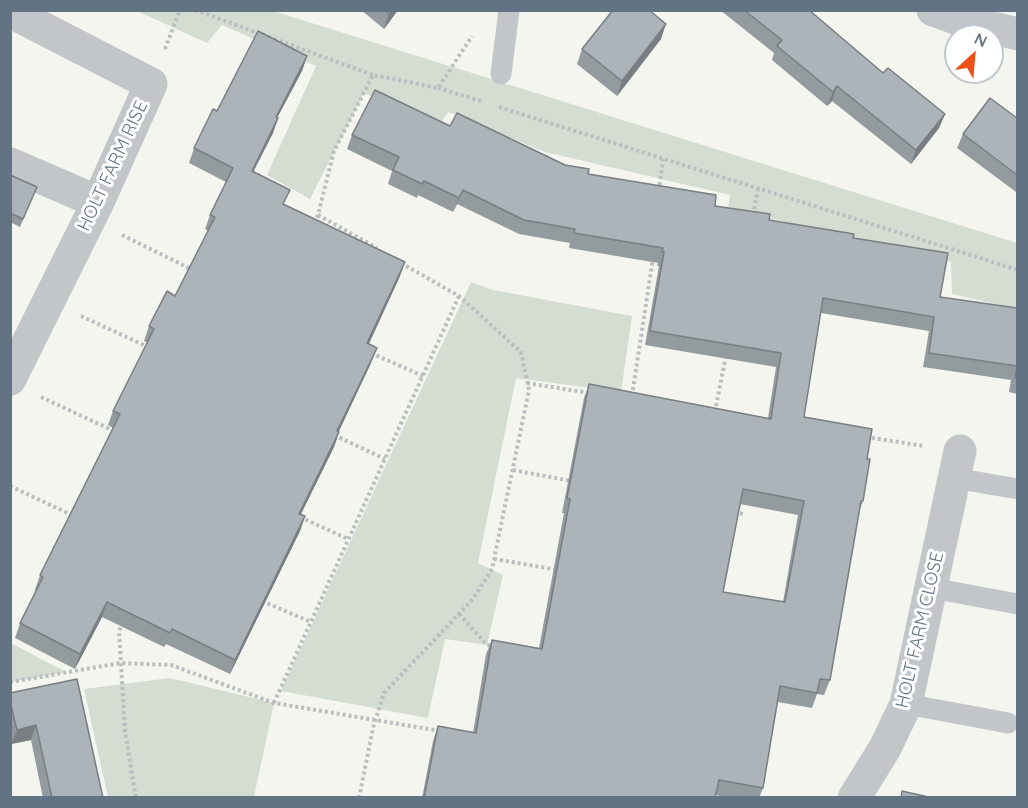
<!DOCTYPE html>
<html>
<head>
<meta charset="utf-8">
<style>
  body { margin:0 }
  #map { position:relative; width:1028px; height:808px; overflow:hidden; background:#f5f5f0; font-family:Quicksand,sans-serif }
  canvas { display:block }
  .frame { position:absolute; inset:0; border:12px solid #627483; pointer-events:none }
  .north { position:absolute; left:944px; top:24px; width:60px; height:60px; box-sizing:border-box; background:#fff; border:2px solid #c0c7cd; border-radius:50%; rotate:26deg; font-size:16px; font-weight:700; line-height:24px; text-align:center; color:#627483 }
  .north::after { content:''; display:block; margin:auto; width:21px; height:27px; background:#ec4f1a; clip-path:polygon(50% 0,100% 100%,50% 72%,0 100%) }
</style>
</head>
<body>
<div id="map">
<canvas width="1028" height="808"></canvas>
<div class="frame"></div>
<div class="north">N</div>
</div>
<script>
const c = document.querySelector('canvas').getContext('2d');
c.lineJoin = 'round';
function fillPath(path, color) {
  c.fillStyle = color;
  c.fill(path, 'evenodd');
}
function toPath(rows) {
  const path = new Path2D();
  for (const r of rows) {
    path.moveTo(r[0], r[1]);
    for (let i = 2; i < r.length; i += 2) path.lineTo(r[i], r[i + 1]);
  }
  return path;
}
function stroke(path, color, width, dash) {
  c.strokeStyle = color;
  c.lineWidth = width;
  c.lineCap = dash ? 'butt' : 'round';
  c.setLineDash(dash || []);
  c.stroke(path);
}
function drawText(font, color, halo, rows, align = 'center') {
  c.font = font + ' Quicksand,sans-serif';
  c.lineWidth = 6;
  c.setLineDash([]);
  c.textBaseline = 'middle';
  c.strokeStyle = halo;
  c.fillStyle = color;
  for (const [text, x, y, turn = 0] of rows) {
    c.save();
    c.translate(x, y);
    c.rotate((+turn || 0) * Math.PI / 180);
    c.textAlign = isNaN(turn) ? turn : align;
    if (halo) c.strokeText(text, 0, 0);
    c.fillText(text, 0, 0);
    c.restore();
  }
}
const green = toPath([
  [137,11,273,11,1017,243,1017,309,952,294,951,262,728,208,730,195,545,152,448,112,439,126,364,93,310,199,267,175,316,66,222,25,207,43],
  [471,282,493,290,632,316,621,392,516,378,478,563,503,575,487,645,445,639,428,718,281,691],
  [11,643,66,672,11,682],
  [170,678,274,703,254,797,108,797,84,689]
]);
const path = toPath([
  [195,10,373,75],
  [165,49,180,10],
  [438,88,484,102],
  [499,107,1018,270],
  [659,191,663,159],
  [318,215,377,248],
  [753,215,758,188],
  [314,223,318,215,334,151,373,75,438,88,472,36],
  [122,235,193,270],
  [81,316,148,347],
  [371,353,423,376],
  [527,383,589,393],
  [632,396,653,258],
  [41,397,116,432],
  [715,412,726,355],
  [334,435,385,459],
  [866,437,924,446],
  [513,470,571,481],
  [10,486,74,516],
  [734,512,743,514],
  [300,517,348,539],
  [494,559,558,570],
  [262,601,311,622],
  [459,614,487,645,492,646],
  [123,622,119,631,125,731,136,798],
  [10,682,121,663,171,665,274,703,440,731],
  [274,703,459,296],
  [359,798,373,728,384,693,473,599,492,569,529,390,521,352,459,296,401,263]
]);
const service = toPath([
  [501,74,509,10],
  [954,478,1018,489],
  [931,588,1018,604],
  [906,704,1008,723]
]);
const minor = toPath([
  [933,10,964,21,1018,34],
  [10,164,98,202],
  [10,379,98,202,151,84,21,17],
  [854,798,885,748,906,704,960,451]
]);
const wall = toPath([
  [361,10,398,10,384,29],
  [720,10,809,10,883,73,945,114,939,128,911,164,832,101,827,106,772,60,774,53],
  [661,39,617,96,577,64,582,49],
  [307,56,302,71,277,118,278,118,273,133,253,172,285,205,400,276,369,344,371,363,338,432,339,432,334,447,301,514,305,516,300,531,230,674,166,644,164,647,102,617,75,669,15,638,20,623,36,591,35,590,40,575,113,428,108,425,113,411,148,343,144,341,149,326,175,296,208,231,205,229,210,215,226,182,189,163,194,148,217,111],
  [1017,118,1017,190,1016,192,957,148,963,134],
  [450,126,565,165,588,174,769,220,853,238,940,297,1017,308,1017,394,1009,392,1011,380,923,367,929,331,821,313,804,417,867,459,863,501,859,511,830,680,824,695,817,694,812,708,778,702,763,788,759,798,728,798,716,795,715,798,422,798,433,741,438,726,473,733,486,654,492,640,539,648,564,513,562,513,584,398,589,384,768,418,776,367,645,345,659,266,657,266,658,263,569,248,570,243,519,234,457,204,453,212,418,195,417,198,388,184,392,171,347,149,352,135],
  [740,504,798,515,783,602,723,592],
  [10,175,37,187,20,227,10,222],
  [10,693,103,798,43,798,31,740,11,744]
]);
const shadedWall = toPath([
  [392,10,398,10,384,29,389,14],
  [666,24,661,39,617,96,622,81],
  [307,56,302,71,270,131,276,117],
  [837,86,832,101,827,106,833,92],
  [945,114,939,128,911,164,916,150],
  [278,118,273,133,246,186,252,171],
  [463,190,457,204,453,212,459,198],
  [405,262,400,276,362,358,367,343],
  [377,348,371,363,332,446,337,431],
  [339,432,334,447,294,528,299,514],
  [305,516,300,531,230,674,235,660],
  [107,602,102,617,75,669,80,654],
  [36,725,31,740,11,744,17,730]
]);
const building = toPath([
  [384,10,392,10,389,14,384,10],
  [613,10,649,10,666,24,622,81,582,49,613,10],
  [744,10,809,10,883,73,888,68,945,114,916,150,837,86,833,92,777,46,782,40,744,10],
  [258,31,307,56,276,117,278,118,252,171,290,190,283,204,405,262,367,343,377,348,337,431,339,432,299,514,305,516,235,660,172,629,170,633,107,602,80,654,20,623,43,577,40,575,120,414,113,411,154,329,149,326,167,291,175,296,215,217,210,215,233,168,194,148,213,109,217,111,258,31],
  [375,90,450,126,457,113,565,165,589,169,588,174,716,195,715,206,770,214,769,220,854,234,853,238,948,253,940,297,1017,308,1017,378,1015,378,1017,366,929,353,934,317,823,298,804,417,872,429,867,459,870,459,863,501,861,501,830,680,820,679,817,693,780,686,763,788,719,780,715,798,424,798,438,726,476,733,492,640,542,649,570,499,567,498,589,384,771,419,781,353,650,331,664,252,662,252,663,248,574,233,575,229,524,220,463,190,459,198,424,181,422,184,393,170,399,157,352,135,375,90],
  [743,489,804,501,785,602,723,592,743,489],
  [990,98,1017,118,1017,175,963,134,990,98],
  [10,175,37,187,23,219,10,213,10,175],
  [77,679,103,798,52,798,36,725,17,730,10,702,10,693,77,679],
  [902,791,933,798,901,798,902,791]
]);
const streetNames = [
  ["HOLT FARM RISE",113,166,-65],
  ["HOLT FARM CLOSE",920,630,-77]
];
fillPath(green, '#d5dcd1');
stroke(path, '#bbbec0', 4, [3, 3]);
stroke(service, '#c2c6c9', 21);
stroke(minor, '#c2c6c9', 33);
fillPath(wall, '#949b9f');
fillPath(shadedWall, '#787e82');
fillPath(building, '#acb4b9');
stroke(building, '#787e82', 1.5);
drawText('18px', '#627483', '#fff', streetNames);
</script>
</body>
</html>
